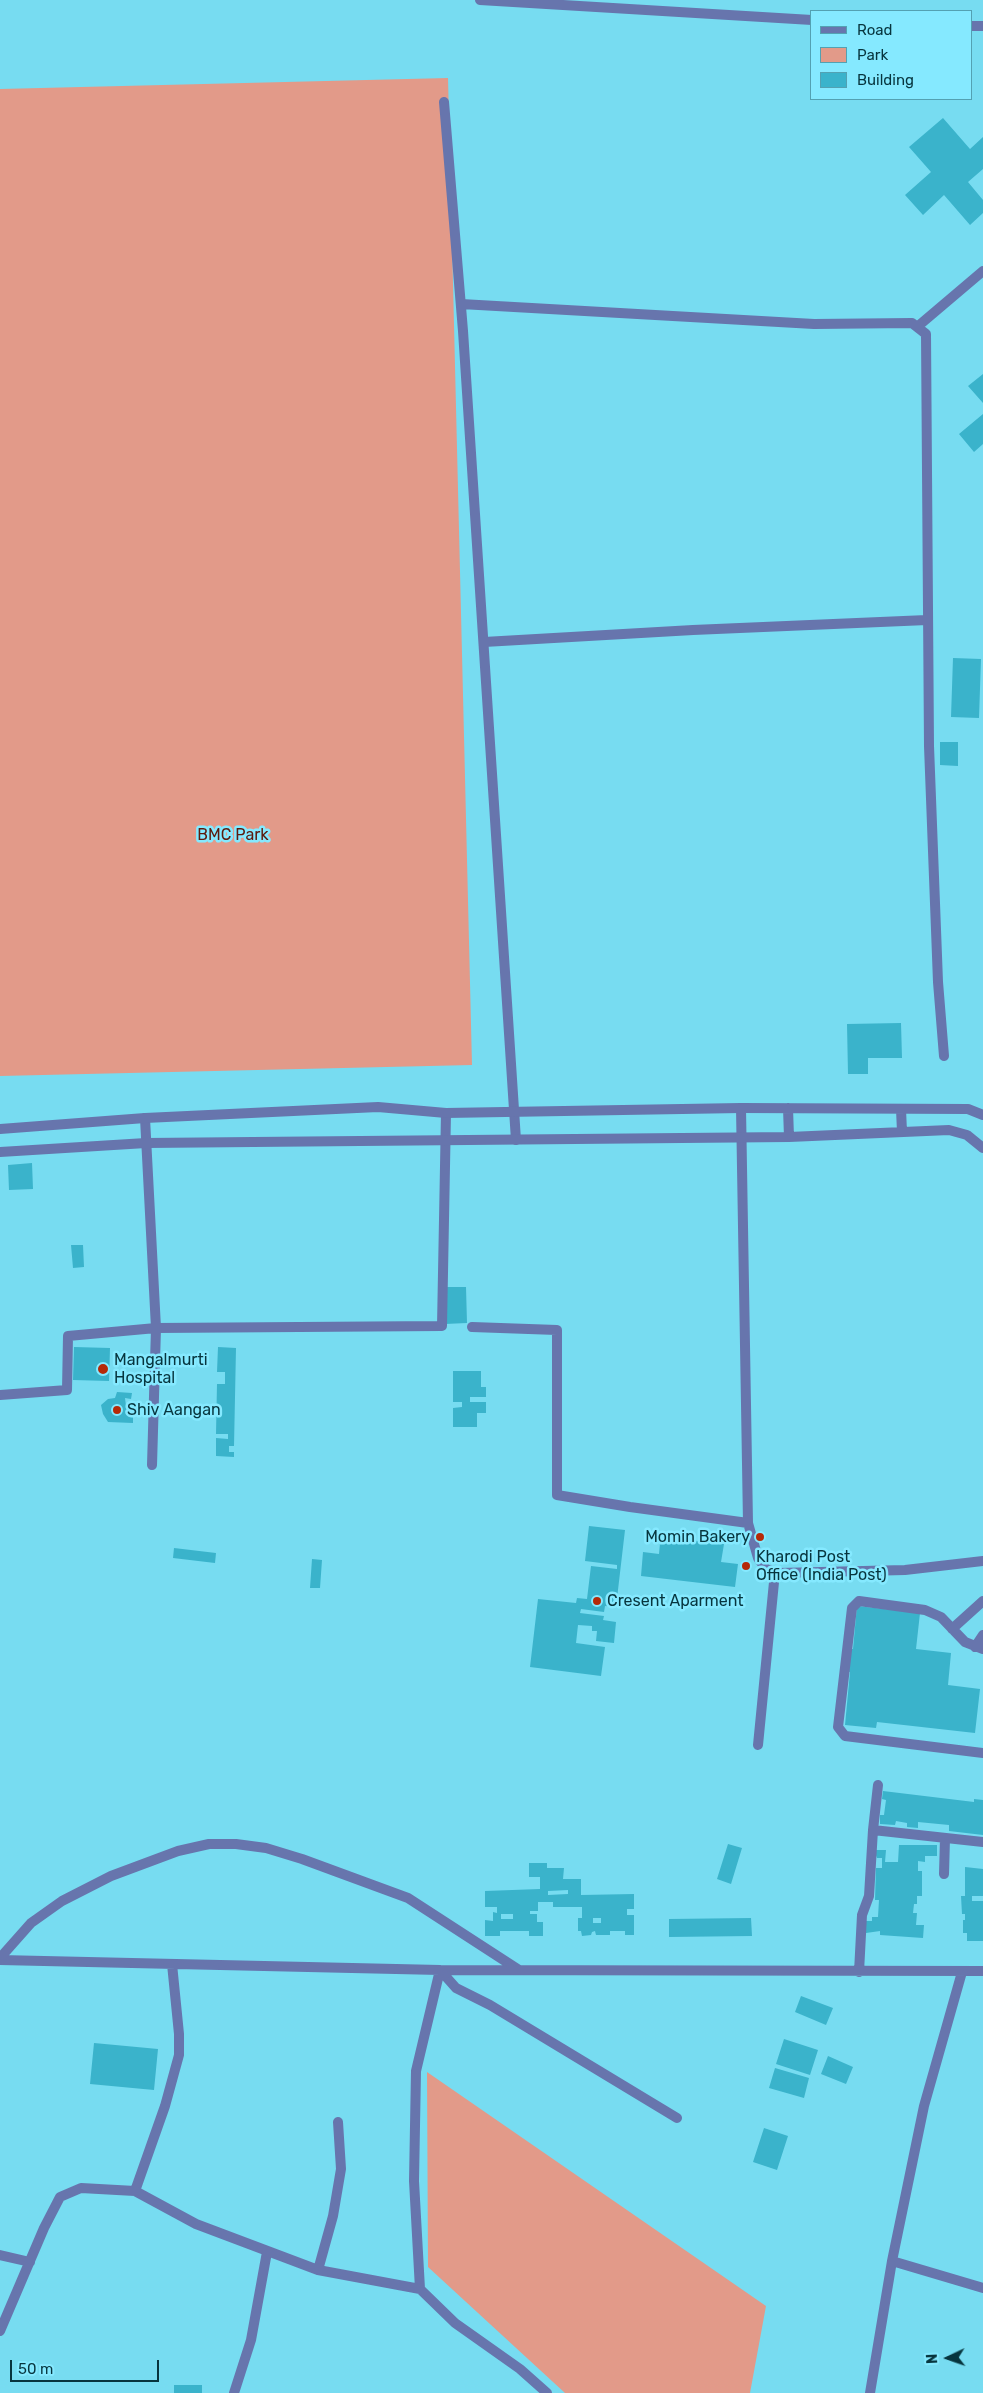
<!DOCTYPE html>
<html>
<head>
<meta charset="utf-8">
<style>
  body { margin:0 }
  #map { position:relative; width:983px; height:2393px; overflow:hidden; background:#77dcf1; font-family:Rubik,sans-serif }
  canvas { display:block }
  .legend { position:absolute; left:810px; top:10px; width:162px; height:90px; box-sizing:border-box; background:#85e9ff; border:1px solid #53a1b2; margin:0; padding:6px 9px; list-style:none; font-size:15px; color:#07353e }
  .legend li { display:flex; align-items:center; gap:10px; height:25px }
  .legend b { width:25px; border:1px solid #53a1b2 }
  .north { position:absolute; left:923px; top:2333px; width:50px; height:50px; -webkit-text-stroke:4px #85e9ff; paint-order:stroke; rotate:267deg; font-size:14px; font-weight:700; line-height:20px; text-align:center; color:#07353e }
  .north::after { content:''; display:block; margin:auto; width:18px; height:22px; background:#07353e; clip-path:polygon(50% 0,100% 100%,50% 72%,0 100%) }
  .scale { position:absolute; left:10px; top:2360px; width:149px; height:22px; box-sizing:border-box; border:2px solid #07353e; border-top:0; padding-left:6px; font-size:15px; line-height:18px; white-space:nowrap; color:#07353e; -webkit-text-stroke:4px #85e9ff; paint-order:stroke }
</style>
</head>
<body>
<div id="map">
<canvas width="983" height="2393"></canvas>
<ul class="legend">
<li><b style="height:6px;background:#6775ad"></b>Road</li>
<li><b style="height:14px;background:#e29a89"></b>Park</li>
<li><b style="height:14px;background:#3ab3cb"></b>Building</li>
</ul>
<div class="north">N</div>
<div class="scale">50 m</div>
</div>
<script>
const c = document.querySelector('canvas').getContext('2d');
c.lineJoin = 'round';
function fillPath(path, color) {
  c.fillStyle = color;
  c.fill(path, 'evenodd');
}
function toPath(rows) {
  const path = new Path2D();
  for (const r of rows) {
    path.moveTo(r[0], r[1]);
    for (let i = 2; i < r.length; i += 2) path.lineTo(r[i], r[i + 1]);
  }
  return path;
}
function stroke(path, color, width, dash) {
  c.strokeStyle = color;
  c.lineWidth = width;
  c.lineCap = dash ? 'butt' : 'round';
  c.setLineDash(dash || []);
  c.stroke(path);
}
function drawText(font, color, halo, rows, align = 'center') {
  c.font = font + ' Rubik,sans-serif';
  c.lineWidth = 5;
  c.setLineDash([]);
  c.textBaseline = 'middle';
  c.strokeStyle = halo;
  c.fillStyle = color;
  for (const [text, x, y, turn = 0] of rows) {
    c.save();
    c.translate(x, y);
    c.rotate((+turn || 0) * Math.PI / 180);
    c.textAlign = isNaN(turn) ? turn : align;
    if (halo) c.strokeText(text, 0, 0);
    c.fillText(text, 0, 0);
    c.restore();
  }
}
const green = toPath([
  [448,78,472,1065,0,1076,0,89],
  [427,2072,766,2306,750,2393,565,2393,428,2267]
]);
const building = toPath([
  [943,118,970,149,983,137,983,169,968,182,983,200,983,213,970,225,944,195,923,215,905,195,931,172,909,147],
  [983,374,983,403,968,386],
  [983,414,983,444,974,452,959,434],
  [953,658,981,659,979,718,951,717],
  [940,742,958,742,958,766,940,765],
  [901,1023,902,1058,868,1058,868,1074,848,1074,847,1024],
  [32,1163,33,1189,9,1190,8,1165],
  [71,1245,83,1245,84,1267,73,1268],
  [445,1287,466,1287,467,1323,445,1324],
  [74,1347,110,1348,109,1381,73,1380],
  [218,1347,236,1348,234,1446,229,1446,229,1452,234,1452,234,1457,216,1456,216,1438,228,1439,228,1434,216,1434,217,1384,225,1384,225,1372,217,1372],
  [453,1371,481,1371,481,1387,486,1387,486,1397,470,1397,470,1402,486,1402,486,1413,477,1413,477,1427,453,1427,453,1408,462,1407,462,1402,453,1402],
  [117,1392,132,1393,131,1399,125,1398,126,1406,133,1404,133,1423,108,1422,103,1414,101,1405,108,1399,115,1398],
  [589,1526,625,1530,616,1607,605,1606,604,1612,581,1609,580,1613,604,1616,603,1620,616,1622,614,1643,596,1641,597,1631,592,1631,592,1626,578,1625,576,1643,605,1647,601,1676,530,1667,538,1599,576,1603,577,1598,587,1599,591,1566,617,1569,617,1565,585,1561],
  [661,1532,682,1534,681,1539,724,1544,721,1562,738,1564,735,1587,641,1576,643,1552,659,1554],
  [174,1548,216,1553,215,1563,173,1558],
  [312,1559,322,1560,320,1588,310,1588],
  [857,1606,920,1613,916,1649,951,1653,948,1685,980,1689,975,1733,877,1722,876,1728,845,1725,850,1672,846,1671,848,1649,853,1649],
  [883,1791,974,1802,974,1799,983,1800,983,1835,949,1831,949,1825,918,1822,918,1828,907,1827,907,1823,896,1821,895,1825,880,1824,880,1815,884,1815,886,1800,882,1799],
  [728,1844,742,1848,731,1884,717,1879],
  [899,1845,937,1845,937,1856,925,1856,925,1862,918,1861,918,1871,922,1871,922,1896,917,1896,917,1904,914,1904,913,1913,917,1913,916,1925,924,1925,923,1938,880,1935,880,1931,866,1933,866,1921,872,1921,872,1917,878,1917,879,1900,875,1900,876,1868,882,1868,882,1858,877,1858,874,1850,886,1850,885,1862,898,1862],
  [529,1863,547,1863,547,1868,564,1868,563,1879,581,1879,581,1895,634,1894,634,1909,627,1909,627,1915,634,1915,634,1935,625,1935,625,1931,610,1931,610,1935,596,1935,595,1931,592,1932,591,1935,582,1936,581,1931,578,1931,578,1918,582,1918,582,1907,553,1907,553,1902,538,1902,538,1911,530,1911,530,1914,537,1914,537,1922,543,1922,543,1936,529,1936,529,1931,500,1931,500,1936,485,1936,485,1920,493,1921,493,1912,497,1913,497,1907,485,1907,485,1891,540,1889,540,1877,529,1877],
  [568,1890,568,1894,548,1895,548,1891],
  [501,1914,513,1914,513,1919,501,1919],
  [593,1918,601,1918,601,1923,593,1923],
  [965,1867,983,1869,983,1896,972,1896,972,1901,983,1901,983,1941,967,1941,967,1933,963,1933,963,1920,965,1920,965,1914,962,1914,961,1896,965,1896],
  [751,1918,752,1936,669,1937,669,1919],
  [801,1996,833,2008,826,2025,795,2012],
  [784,2039,818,2050,810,2075,776,2064],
  [94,2043,158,2049,154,2090,90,2084],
  [828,2056,853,2067,846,2084,821,2074],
  [775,2068,809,2078,804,2098,769,2088],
  [764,2128,788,2136,777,2170,753,2162],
  [174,2385,202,2385,202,2393,174,2393]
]);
const service = toPath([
  [444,102,463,331,516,1140],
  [461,304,814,324,912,323,926,334,929,746,938,982,944,1056],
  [917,327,983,271],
  [484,642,693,630,927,620]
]);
const minor = toPath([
  [480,0,812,20],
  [972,26,983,26],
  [145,1118,156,1328,442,1326,446,1113],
  [472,1327,557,1330,557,1495,630,1507,748,1523,741,1108],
  [0,1395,67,1390,68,1336,156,1328,152,1465],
  [748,1523,758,1558,766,1569,779,1573,905,1570,983,1561],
  [952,1629,983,1601],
  [975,1647,983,1635],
  [983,1649,965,1642,941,1617,925,1610,859,1601,852,1608,838,1727,845,1736,983,1753],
  [758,1745,775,1572],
  [873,1830,878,1785],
  [944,1874,945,1838],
  [0,1958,31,1923,62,1901,111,1876,178,1851,209,1844,236,1844,266,1848,302,1859,408,1898,519,1970],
  [0,1960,440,1970,983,1971],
  [440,1970,456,1988,490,2005,677,2118],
  [859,1972,862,1915,869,1896,873,1830,983,1842],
  [135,2191,196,2224,318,2270,420,2289,455,2323,520,2369,547,2393],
  [0,2255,30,2262],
  [892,2261,983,2288],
  [318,2270,333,2216,341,2169,338,2122],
  [420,2289,414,2181,416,2071,440,1970],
  [0,2331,44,2228,60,2197,81,2188,135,2191,165,2106,179,2055,179,2034,172,1964],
  [234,2393,251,2340,267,2252],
  [870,2393,892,2261,924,2106,962,1972]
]);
const tertiary = toPath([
  [788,1108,789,1137],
  [901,1109,902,1132],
  [0,1129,145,1118,378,1107,446,1113,741,1108,968,1109,983,1115],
  [0,1152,146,1143,789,1137,949,1130,967,1135,983,1148]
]);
const markers = [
  [103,1369,6,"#b52908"],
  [117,1410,5,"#b52908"],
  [760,1537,5,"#b52908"],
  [746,1566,5,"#b52908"],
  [597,1601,5,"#b52908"]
];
const parkNames = [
  ["BMC Park",233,835]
];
const poiNames = [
  ["Mangalmurti",114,1360],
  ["Hospital",114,1378],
  ["Shiv Aangan",127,1410],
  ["Momin Bakery",750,1537,"right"],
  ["Kharodi Post",756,1557],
  ["Office (India Post)",756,1575],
  ["Cresent Aparment",607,1601]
];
fillPath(green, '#e29a89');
fillPath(building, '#3ab3cb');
stroke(service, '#6775ad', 10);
stroke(minor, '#6775ad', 10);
stroke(tertiary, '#6775ad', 10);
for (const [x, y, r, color] of markers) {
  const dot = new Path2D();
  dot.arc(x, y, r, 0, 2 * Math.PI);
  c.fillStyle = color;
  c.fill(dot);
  stroke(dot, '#85e9ff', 2);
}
drawText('16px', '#5c1a0d', '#85e9ff', parkNames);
drawText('16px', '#07353e', '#85e9ff', poiNames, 'left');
</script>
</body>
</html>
